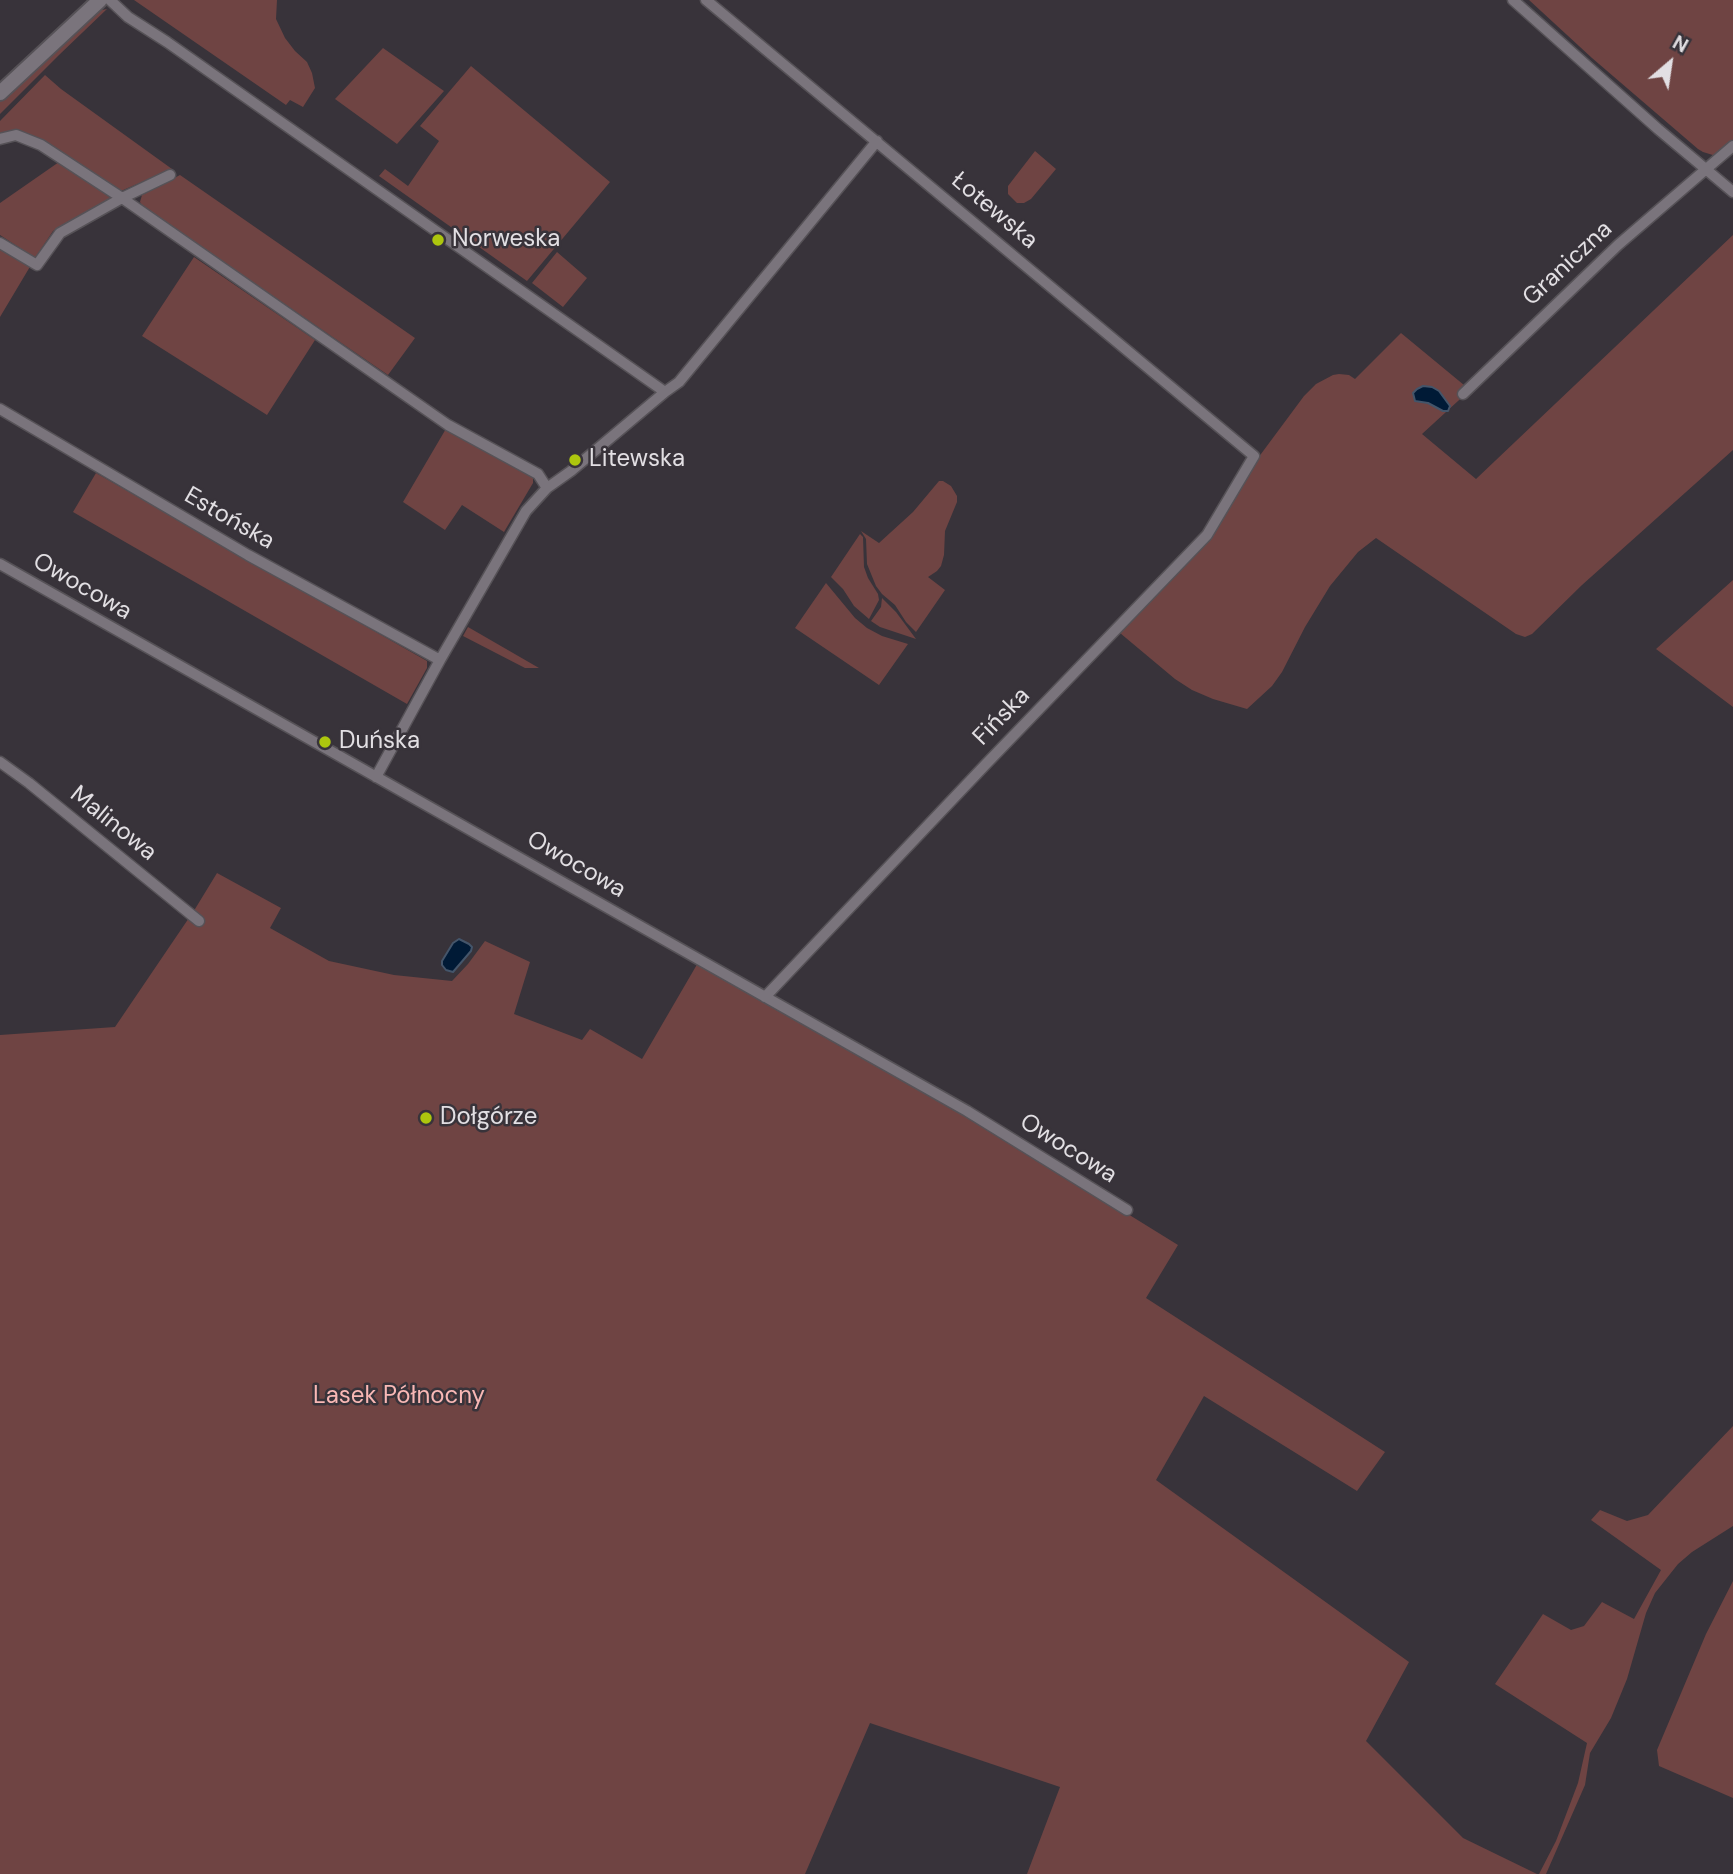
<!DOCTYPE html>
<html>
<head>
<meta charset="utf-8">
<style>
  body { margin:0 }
  #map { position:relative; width:1733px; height:1874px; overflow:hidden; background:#38333a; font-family:"DM Sans",sans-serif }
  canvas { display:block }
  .north { position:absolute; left:1635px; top:28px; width:70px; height:70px; -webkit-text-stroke:5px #38333a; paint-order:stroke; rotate:29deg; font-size:19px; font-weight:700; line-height:28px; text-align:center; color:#e2dfe3 }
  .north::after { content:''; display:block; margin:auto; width:24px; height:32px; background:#e2dfe3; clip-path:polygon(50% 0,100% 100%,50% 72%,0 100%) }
</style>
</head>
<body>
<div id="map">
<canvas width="1733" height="1874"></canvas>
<div class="north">N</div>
</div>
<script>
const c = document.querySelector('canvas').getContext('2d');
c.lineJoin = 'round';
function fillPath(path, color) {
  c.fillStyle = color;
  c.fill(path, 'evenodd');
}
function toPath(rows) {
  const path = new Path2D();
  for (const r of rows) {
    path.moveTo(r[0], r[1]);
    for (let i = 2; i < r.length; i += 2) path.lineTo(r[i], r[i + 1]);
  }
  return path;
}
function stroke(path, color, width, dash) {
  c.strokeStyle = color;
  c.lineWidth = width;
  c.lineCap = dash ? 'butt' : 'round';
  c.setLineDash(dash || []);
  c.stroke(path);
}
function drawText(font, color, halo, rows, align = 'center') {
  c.font = font + ' "DM Sans",sans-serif';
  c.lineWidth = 5;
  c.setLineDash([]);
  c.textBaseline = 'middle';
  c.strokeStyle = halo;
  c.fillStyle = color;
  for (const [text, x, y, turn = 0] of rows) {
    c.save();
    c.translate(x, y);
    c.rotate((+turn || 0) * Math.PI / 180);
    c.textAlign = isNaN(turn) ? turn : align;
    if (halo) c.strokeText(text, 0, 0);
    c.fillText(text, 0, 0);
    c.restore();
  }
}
const green = toPath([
  [134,0,277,0,276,19,285,38,295,51,307,62,312,73,315,88,303,107,290,100,286,105],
  [1529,0,1733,0,1733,145,1716,156,1703,152,1698,149,1592,58],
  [107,9,59,55,0,114,0,100,6,93,97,11],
  [383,48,444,91,397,144,335,99],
  [471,66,610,182,527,281,379,176,385,169,408,186,439,141,420,126],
  [45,75,61,89,172,169,121,191,43,141,17,131,0,134,0,121],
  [1035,151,1056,169,1031,199,1024,203,1017,203,1008,194,1008,186],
  [59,162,112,197,53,231,35,258,0,235,0,203],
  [180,175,415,338,388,375,143,207,140,202,142,195],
  [1733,235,1733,450,1582,585,1532,634,1525,637,1516,634,1376,538,1358,552,1330,586,1305,627,1282,672,1272,686,1247,709,1213,699,1192,690,1175,679,1120,633,1211,539,1258,458,1304,396,1316,384,1333,375,1339,374,1349,375,1355,379,1401,333,1470,390,1422,434,1476,479],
  [0,245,31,265,0,317],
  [557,252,587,278,563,307,532,283],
  [194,257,315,340,267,415,142,336],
  [447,427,533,476,533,483,504,532,462,505,445,530,403,502],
  [96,473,427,661,427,668,407,704,73,512],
  [939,481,943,481,951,486,957,496,957,502,945,531,944,555,941,566,937,571,928,577,945,590,916,632,906,622,895,605,882,594,876,586,867,564,866,539,861,531,879,543,913,512],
  [860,534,863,537,864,567,868,578,878,594,879,600,869,619,854,606,843,589,831,577],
  [1733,580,1733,707,1656,649],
  [826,583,855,618,867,628,882,636,908,644,879,685,795,628],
  [882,598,896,612,916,639,880,627,871,621,881,607],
  [468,627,539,668,525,668,463,636],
  [217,873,281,908,270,928,329,961,394,975,452,981,468,964,485,941,530,962,514,1014,582,1040,590,1029,642,1059,699,961,1018,1146,1178,1245,1146,1298,1385,1452,1357,1491,1204,1396,1156,1480,1409,1662,1366,1741,1463,1838,1537,1874,1027,1874,1060,1787,870,1723,805,1874,0,1874,0,1035,115,1027,195,909],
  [1733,1426,1733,1526,1692,1552,1678,1564,1655,1593,1646,1613,1627,1679,1611,1718,1590,1753,1585,1785,1546,1874,1539,1874,1556,1841,1578,1783,1587,1743,1495,1684,1543,1614,1571,1630,1584,1626,1602,1602,1634,1619,1661,1570,1591,1520,1600,1510,1627,1521,1648,1515],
  [1733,1581,1733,1798,1659,1766,1657,1750,1706,1634]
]);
const water = toPath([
  [1423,386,1432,387,1439,391,1450,406,1448,411,1443,411,1428,403,1415,401,1413,393,1417,389,1423,386],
  [459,939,469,944,472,947,471,951,453,972,446,970,442,965,442,961,453,943,459,939]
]);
const minor = toPath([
  [110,0,128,17,167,42,665,392],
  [706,0,1254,456,1207,535,987,763,765,997],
  [1513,0,1658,129,1733,192],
  [0,139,16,135,41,145,122,198,448,425,538,474,547,488],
  [0,243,37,265,60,233,122,198,170,175],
  [1463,394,1618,245,1733,146],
  [0,409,248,555,440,660],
  [0,564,967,1111,1127,1210],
  [0,762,29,783,199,921],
  [376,777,440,660,526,511,547,488,571,471,665,392,679,382,877,141]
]);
const secondary = toPath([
  [0,93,100,0]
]);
const markers = [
  [438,240,7,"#adc60e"],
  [575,460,7,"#adc60e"],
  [325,742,7,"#adc60e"],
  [426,1118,7,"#adc60e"]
];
const streetNames = [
  ["Łotewska",994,211,40],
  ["Graniczna",1568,264,-43],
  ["Estońska",229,519,30],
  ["Owocowa",82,587,30],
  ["Fińska",1002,717,-46],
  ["Malinowa",113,824,39],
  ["Owocowa",576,865,30],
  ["Owocowa",1068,1149,32]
];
const poiNames = [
  ["Norweska",452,240],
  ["Litewska",589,460],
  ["Duńska",339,742],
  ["Dołgórze",440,1118]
];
const parkNames = [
  ["Lasek Północny",399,1397]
];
fillPath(green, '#6f4443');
fillPath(water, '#001a36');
stroke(water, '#44556a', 2);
stroke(minor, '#565257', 13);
stroke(secondary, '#565257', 18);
stroke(minor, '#7a747c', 10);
stroke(secondary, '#7a747c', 14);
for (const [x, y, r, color] of markers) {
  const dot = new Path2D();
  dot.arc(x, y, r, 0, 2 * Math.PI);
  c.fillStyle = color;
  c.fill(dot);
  stroke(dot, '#38333a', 2.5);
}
drawText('24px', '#e2dfe3', '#38333a', streetNames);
drawText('24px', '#e2dfe3', '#38333a', poiNames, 'left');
drawText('24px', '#f9b8b5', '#38333a', parkNames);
</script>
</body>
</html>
